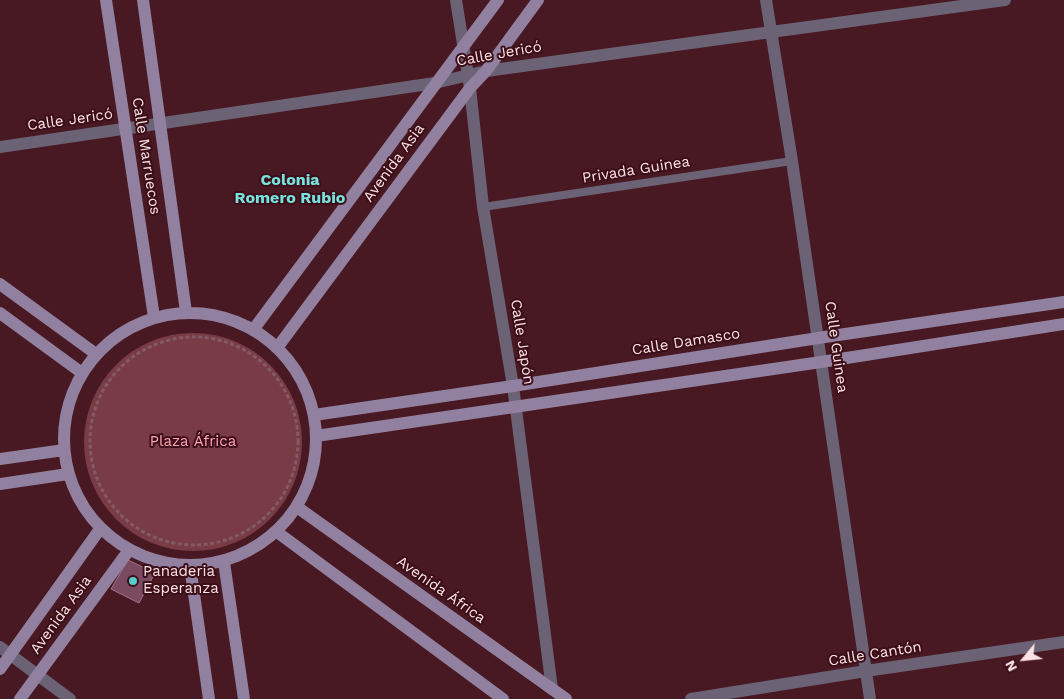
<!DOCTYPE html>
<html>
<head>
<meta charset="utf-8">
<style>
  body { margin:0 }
  #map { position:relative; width:1064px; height:699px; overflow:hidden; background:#481922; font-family:"Work Sans",sans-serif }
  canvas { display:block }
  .north { position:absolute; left:999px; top:634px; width:50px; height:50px; -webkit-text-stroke:4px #3c0e19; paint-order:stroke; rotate:242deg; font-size:14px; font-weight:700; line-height:20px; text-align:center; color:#fce2e4 }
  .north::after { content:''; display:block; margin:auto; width:18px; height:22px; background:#fce2e4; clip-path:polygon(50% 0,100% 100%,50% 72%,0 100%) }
</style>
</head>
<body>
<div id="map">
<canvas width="1064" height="699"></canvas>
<div class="north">N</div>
</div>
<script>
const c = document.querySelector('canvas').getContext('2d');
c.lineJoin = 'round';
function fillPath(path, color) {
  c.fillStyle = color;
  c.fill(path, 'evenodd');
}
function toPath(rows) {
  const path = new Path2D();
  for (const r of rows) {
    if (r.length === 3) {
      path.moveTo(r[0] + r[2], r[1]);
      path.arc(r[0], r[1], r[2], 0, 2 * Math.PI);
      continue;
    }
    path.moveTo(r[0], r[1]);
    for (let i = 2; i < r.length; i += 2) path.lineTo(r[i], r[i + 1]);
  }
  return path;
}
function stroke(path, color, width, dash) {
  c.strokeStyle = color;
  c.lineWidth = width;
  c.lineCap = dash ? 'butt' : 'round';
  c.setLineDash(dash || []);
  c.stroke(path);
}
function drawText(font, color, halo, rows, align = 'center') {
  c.font = font + ' "Work Sans",sans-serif';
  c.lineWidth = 4;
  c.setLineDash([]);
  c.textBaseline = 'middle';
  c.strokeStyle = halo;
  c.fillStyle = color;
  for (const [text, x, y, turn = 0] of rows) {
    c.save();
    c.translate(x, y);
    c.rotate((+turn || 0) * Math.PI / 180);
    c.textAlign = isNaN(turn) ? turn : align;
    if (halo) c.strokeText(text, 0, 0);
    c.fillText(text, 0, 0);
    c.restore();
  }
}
const green = toPath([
  [193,442,109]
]);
const building = toPath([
  [128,560,155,573,139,603,111,589,128,560]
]);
const path = toPath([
  [194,441,104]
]);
const lane = toPath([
  [483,207,792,161]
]);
const street = toPath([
  [456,0,470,88,483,207,513,386,552,689],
  [766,0,792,161,870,699],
  [0,147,435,83,486,71,1005,0],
  [0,647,70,699],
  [691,699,866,671,1064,642]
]);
const secondary = toPath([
  [106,0,154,317],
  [143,0,186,312],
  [0,284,96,354],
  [190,439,126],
  [0,313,82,373],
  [253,330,498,0],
  [277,348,470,88,486,71,538,0],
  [314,415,513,386,818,338,1064,302],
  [316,436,821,362,1064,324],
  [0,459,64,450],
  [0,484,68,474],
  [297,507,566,699],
  [277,532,503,699],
  [224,562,244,699],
  [190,566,209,699],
  [0,669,100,529],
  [20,699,129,550]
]);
const markers = [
  [133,581,5,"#54cdc7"]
];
const streetNames = [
  ["Calle Jericó",499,54,-10],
  ["Calle Jericó",70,120,-8],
  ["Calle Marruecos",146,156,81],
  ["Avenida Asia",394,163,-54],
  ["Privada Guinea",636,170,-9],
  ["Calle Japón",522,342,81],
  ["Calle Damasco",686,342,-9],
  ["Calle Guinea",836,347,82],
  ["Avenida África",441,590,35],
  ["Avenida Asia",61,615,-54],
  ["Calle Cantón",875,654,-9]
];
const parkNames = [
  ["Plaza África",193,442]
];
const poiNames = [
  ["Panaderia",143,572],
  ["Esperanza",143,589]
];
const neighbourhoodNames = [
  ["Colonia",290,180],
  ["Romero Rubio",290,198]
];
fillPath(green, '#793b46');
fillPath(building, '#7a4a61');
stroke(building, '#a6728a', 1);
stroke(path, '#835b62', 3, [4, 2.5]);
stroke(lane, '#6c6275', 8);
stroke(street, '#6c6275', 12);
stroke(secondary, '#91809f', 12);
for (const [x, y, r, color] of markers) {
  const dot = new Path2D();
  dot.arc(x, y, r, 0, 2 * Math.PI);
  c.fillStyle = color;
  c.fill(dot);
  stroke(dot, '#3c0e19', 2);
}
drawText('15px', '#fce2e4', '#3c0e19', streetNames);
drawText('15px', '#ffa7b4', '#3c0e19', parkNames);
drawText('15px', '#fce2e4', '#3c0e19', poiNames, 'left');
drawText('bold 16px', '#78e3dd', '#3c0e19', neighbourhoodNames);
</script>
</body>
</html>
